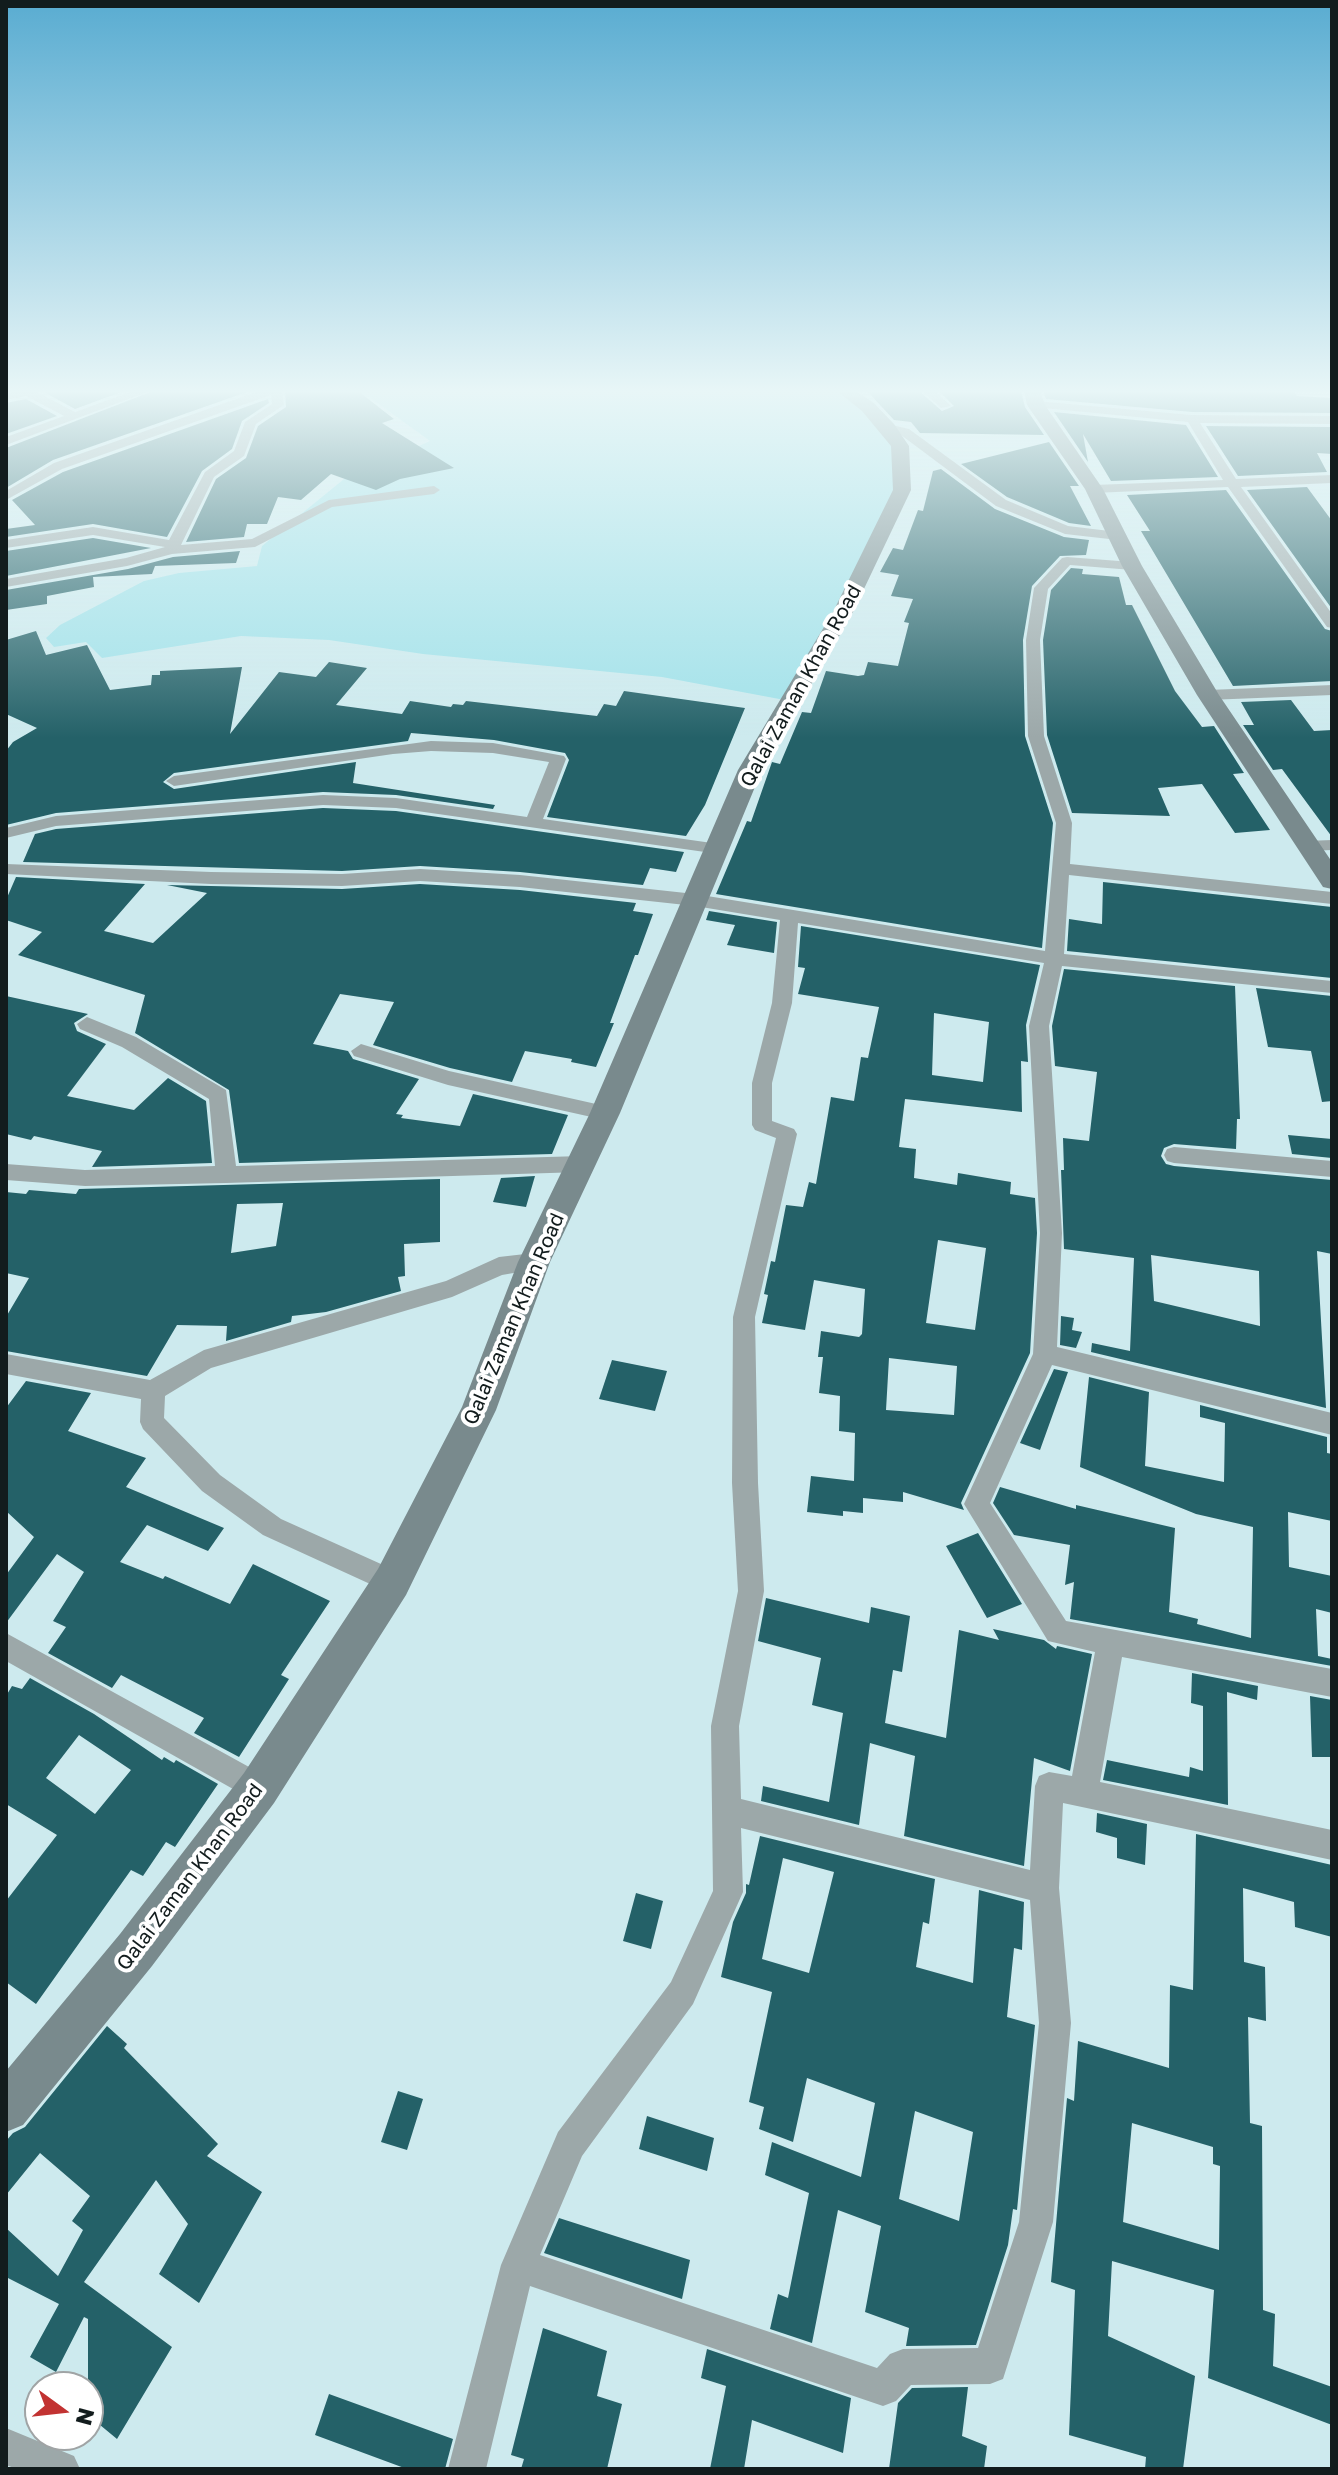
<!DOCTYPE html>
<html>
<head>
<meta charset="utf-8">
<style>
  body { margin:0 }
  #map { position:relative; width:1338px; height:2475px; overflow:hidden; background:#cdeaee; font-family:"Golos Text",sans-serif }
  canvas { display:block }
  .frame { position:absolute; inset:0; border:8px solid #121c1d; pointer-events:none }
  .north { position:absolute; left:24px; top:2371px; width:80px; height:80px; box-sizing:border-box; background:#fff; border:2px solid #a0a4a5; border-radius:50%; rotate:105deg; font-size:22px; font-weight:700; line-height:32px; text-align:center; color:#121c1d }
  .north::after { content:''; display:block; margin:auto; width:28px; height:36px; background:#c23332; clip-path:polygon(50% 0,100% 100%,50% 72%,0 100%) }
</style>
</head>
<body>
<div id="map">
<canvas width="1338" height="2475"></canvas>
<div class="frame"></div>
<div class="north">N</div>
</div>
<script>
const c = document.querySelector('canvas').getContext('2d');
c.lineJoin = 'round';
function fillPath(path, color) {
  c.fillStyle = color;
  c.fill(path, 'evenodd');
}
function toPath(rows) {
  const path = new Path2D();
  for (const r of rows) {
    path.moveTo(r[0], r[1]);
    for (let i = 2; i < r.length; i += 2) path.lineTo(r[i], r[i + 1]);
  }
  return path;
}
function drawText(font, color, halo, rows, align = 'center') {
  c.font = font + ' "Golos Text",sans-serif';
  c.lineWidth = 8;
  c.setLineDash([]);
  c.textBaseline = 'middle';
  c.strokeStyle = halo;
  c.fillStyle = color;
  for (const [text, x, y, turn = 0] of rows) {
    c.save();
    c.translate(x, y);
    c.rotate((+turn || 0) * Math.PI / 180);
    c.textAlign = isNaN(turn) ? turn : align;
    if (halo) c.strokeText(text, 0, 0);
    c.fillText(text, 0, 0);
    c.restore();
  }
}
const green = toPath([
  [350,391,845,391,888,428,902,490,790,701,662,677,423,654,329,640,241,636,102,658,86,642,54,647,46,638,60,625,144,581,179,573,257,566,262,546,344,479,430,441,369,397,351,402]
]);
const building = toPath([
  [42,391,124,391,75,409],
  [153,391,250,391,53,460,6,488,6,448],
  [285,391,358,391,394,419,382,423,454,468,400,479,376,490,331,474,301,500,278,497,267,524,247,524,244,537,186,542,216,479,246,458,258,426,286,407],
  [867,391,919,391,942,411,954,406,939,391,1021,391,1025,407,1044,435,920,433,911,422,894,420],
  [1043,391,1294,391,1297,396,1332,398,1332,413,1192,412,1046,399],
  [26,399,57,416,6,434,6,403],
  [268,399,269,403,242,421,232,449,202,471,167,537,93,524,6,537,6,529,35,525,12,500,63,472],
  [1054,412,1186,425,1218,477,1111,481,1083,434,1088,462],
  [1206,426,1332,427,1332,454,1317,453,1327,472,1238,476],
  [1049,442,1079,486,1070,486,1091,526,1069,523,1007,497,961,464],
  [941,469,995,509,1064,537,1089,540,1086,555,1060,556,1032,586,1023,640,1025,736,1053,823,1042,948,716,894,747,821,751,822,772,762,780,764,802,712,811,713,826,671,858,676,864,675,868,662,898,666,909,623,904,622,913,599,891,596,899,575,880,572,893,548,903,550,918,510,923,511,933,471],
  [1307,487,1332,521,1332,609,1247,490],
  [1226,490,1325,629,1332,631,1332,681,1233,686,1141,531,1150,531,1127,495],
  [93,538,151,548,6,576,6,551],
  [240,551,236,563,155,566,152,574,93,577,94,587,47,596,47,604,6,610,6,590,128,569,173,557],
  [1071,568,1083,569,1082,574,1119,577,1126,605,1132,605,1175,691,1202,727,1214,726,1244,773,1233,774,1270,830,1235,833,1202,784,1158,788,1170,816,1072,813,1047,735,1043,640,1051,590],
  [36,631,46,655,87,645,110,690,151,685,152,675,160,675,160,671,242,667,230,734,279,672,316,677,329,662,367,668,336,705,402,714,410,701,451,707,453,704,463,705,466,701,597,716,604,704,616,706,624,691,745,708,705,805,686,836,547,817,569,760,565,753,494,740,411,733,408,741,174,773,163,782,174,789,356,762,353,783,495,805,493,809,396,795,323,792,56,813,6,825,6,751,13,742,37,728,6,714,6,640],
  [1291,700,1314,731,1332,730,1332,837,1282,769,1273,770,1243,725,1254,725,1241,702],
  [323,808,396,811,684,852,676,872,650,868,643,885,520,872,420,866,342,871,23,862,35,834,56,829],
  [16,877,145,884,104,931,153,943,207,893,167,885,342,889,420,884,520,890,636,903,633,911,653,914,638,955,635,955,610,1023,614,1023,596,1067,571,1062,572,1059,525,1051,512,1082,450,1068,373,1045,394,1002,340,994,313,1044,348,1051,353,1059,419,1079,396,1114,403,1115,401,1118,460,1126,473,1094,568,1115,552,1154,239,1163,229,1090,135,1033,145,995,18,955,42,932,6,920,6,900],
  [1103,882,1332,907,1332,978,1067,951,1069,919,1102,924],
  [709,911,777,922,774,953,727,945,735,925,706,920],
  [801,926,1040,965,1026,1025,1028,1062,1021,1061,1022,1112,905,1099,899,1147,916,1149,914,1178,957,1185,958,1173,1011,1182,1010,1194,1035,1198,1037,1233,1030,1353,961,1503,964,1510,903,1492,903,1502,863,1498,863,1513,843,1511,843,1516,807,1512,811,1476,854,1481,855,1433,839,1431,840,1396,819,1393,823,1357,818,1357,821,1331,859,1337,862,1334,865,1289,814,1280,805,1330,762,1323,768,1295,764,1294,771,1261,775,1262,786,1205,803,1207,809,1182,816,1184,831,1097,854,1101,861,1057,868,1058,879,1007,798,994,805,968,798,967],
  [934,1013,989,1022,983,1082,932,1075],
  [938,1240,986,1248,975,1330,926,1323],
  [889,1358,957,1366,954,1415,886,1410],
  [1064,969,1235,986,1240,1119,1237,1119,1236,1149,1174,1144,1164,1148,1161,1156,1166,1164,1174,1166,1332,1180,1332,1254,1317,1251,1326,1408,1091,1352,1092,1343,1130,1351,1134,1258,1064,1249,1061,1170,1064,1170,1063,1138,1089,1141,1097,1072,1055,1066,1052,1026],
  [1151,1255,1259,1271,1260,1326,1154,1301],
  [1256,988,1332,996,1332,1101,1322,1102,1311,1051,1268,1047],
  [6,996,88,1014,74,1023,77,1031,106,1044,67,1096,134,1110,168,1078,206,1101,212,1163,92,1167,102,1151,34,1136,31,1140,6,1134],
  [1288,1135,1332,1139,1332,1158,1292,1154],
  [535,1176,526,1207,493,1202,501,1178],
  [440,1179,440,1242,404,1244,405,1276,398,1277,401,1291,326,1312,292,1316,291,1322,226,1341,227,1326,177,1325,147,1376,6,1351,6,1317,29,1278,6,1273,6,1192,26,1194,29,1190,76,1194,79,1189],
  [283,1203,276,1246,231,1253,237,1204],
  [1061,1316,1074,1318,1072,1330,1082,1332,1076,1348,1060,1345],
  [612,1360,667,1371,655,1411,599,1399],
  [1054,1369,1068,1372,1040,1450,1020,1443],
  [1089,1377,1149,1392,1145,1466,1224,1482,1225,1423,1200,1417,1200,1405,1327,1437,1327,1453,1332,1454,1332,1521,1288,1512,1289,1567,1332,1576,1332,1613,1316,1609,1318,1656,1332,1659,1332,1666,1070,1619,1074,1582,1065,1585,1070,1545,1014,1535,993,1503,1000,1487,1076,1509,1076,1505,1175,1528,1169,1612,1198,1619,1197,1624,1251,1638,1253,1527,1196,1514,1080,1467],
  [26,1381,91,1393,68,1431,146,1458,126,1487,224,1528,208,1551,147,1525,120,1562,163,1579,165,1576,230,1604,253,1564,330,1601,281,1675,289,1679,239,1757,194,1733,204,1718,121,1675,112,1688,48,1653,66,1627,53,1621,84,1572,57,1554,6,1623,6,1575,34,1537,6,1511,6,1408],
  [978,1533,1022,1604,987,1618,946,1546],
  [766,1598,869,1623,871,1607,910,1616,902,1672,893,1670,885,1723,946,1738,959,1630,999,1640,993,1629,1044,1640,1056,1649,1057,1646,1092,1654,1070,1771,1034,1758,1024,1866,904,1836,915,1756,870,1743,859,1825,761,1801,763,1786,829,1802,843,1713,812,1705,821,1658,758,1641],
  [1192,1673,1258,1686,1257,1700,1227,1692,1228,1805,1103,1780,1107,1760,1189,1777,1190,1767,1203,1771,1203,1706,1191,1703],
  [30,1678,94,1714,162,1760,164,1757,174,1763,176,1760,218,1784,175,1847,166,1842,143,1876,131,1870,36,2004,6,1982,6,1901,57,1835,6,1804,6,1696,12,1686,22,1689],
  [79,1735,131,1770,95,1814,46,1778],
  [1310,1696,1332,1700,1332,1757,1312,1757],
  [1097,1813,1147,1824,1145,1865,1117,1858,1117,1838,1096,1832],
  [1196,1834,1332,1865,1332,1937,1295,1927,1294,1902,1243,1888,1244,1962,1265,1967,1266,2021,1248,2017,1250,2123,1262,2126,1263,2310,1275,2314,1273,2366,1332,2387,1332,2425,1208,2378,1214,2290,1112,2261,1108,2336,1195,2376,1183,2469,1145,2469,1146,2457,1069,2435,1075,2290,1051,2282,1067,2098,1074,2101,1078,2041,1169,2068,1170,1985,1193,1990],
  [1132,2123,1213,2147,1213,2164,1220,2166,1219,2250,1123,2222],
  [760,1836,935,1879,929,1924,923,1922,916,1967,973,1983,979,1890,1024,1902,1022,1950,1014,1948,1007,2017,1035,2025,1017,2210,1013,2209,1008,2245,976,2345,906,2346,909,2328,865,2312,881,2226,838,2210,812,2343,770,2329,778,2294,788,2298,809,2193,765,2175,772,2142,861,2177,875,2103,807,2078,793,2142,759,2129,764,2107,749,2102,772,1992,721,1977,733,1922,746,1893,746,1884,749,1885],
  [783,1858,834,1872,809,1973,762,1959],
  [915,2111,973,2132,959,2221,899,2199],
  [636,1893,663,1901,651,1949,623,1941],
  [107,2026,127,2044,124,2048,218,2144,207,2156,262,2192,199,2303,159,2274,188,2224,156,2180,84,2282,172,2347,117,2439,88,2415,88,2319,84,2317,56,2372,30,2357,59,2304,6,2277,6,2228,58,2276,83,2230,72,2221,90,2196,40,2153,6,2195,6,2141,13,2133,25,2127],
  [398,2091,423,2099,407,2150,381,2142],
  [647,2116,714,2138,707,2171,639,2149],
  [559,2218,690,2260,682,2299,544,2253],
  [543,2328,607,2351,597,2396,622,2404,607,2469,521,2469,524,2459,511,2455],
  [707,2349,851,2398,843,2453,752,2420,744,2469,710,2469,726,2386,701,2378],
  [968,2387,962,2436,987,2446,984,2469,889,2469,898,2403,912,2388],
  [329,2394,453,2439,445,2469,407,2469,315,2435]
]);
const street = toPath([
  [17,391,35,391,75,412,133,391,150,391,6,445,6,437,64,416,26,396,6,400,6,394,17,391],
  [259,391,282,391,284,405,256,424,244,456,214,477,181,545,252,539,329,500,434,486,440,490,434,494,332,507,255,547,172,554,127,566,6,587,6,579,126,558,165,547,93,535,6,548,6,540,93,527,169,540,205,472,234,451,245,422,272,404,271,395,62,469,6,500,6,491,54,463,259,391],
  [922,391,935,391,951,406,941,408,922,391],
  [1036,401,1192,415,1332,416,1332,424,1200,423,1236,479,1332,475,1332,483,1241,487,1332,614,1332,628,1327,627,1228,487,1094,493,1088,489,1094,485,1223,480,1188,422,1032,407,1030,405,1036,401],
  [888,424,909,429,1006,500,1068,526,1118,532,1125,536,1118,540,1065,534,996,506,901,435,884,431,882,428,888,424],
  [1067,557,1132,562,1139,566,1132,570,1070,565,1048,589,1040,640,1044,736,1072,823,1070,864,1332,892,1332,904,1069,875,1064,954,1332,981,1332,993,1062,966,1049,1026,1062,1233,1057,1347,1332,1413,1332,1435,1052,1365,990,1503,1066,1621,1332,1669,1332,1697,1122,1657,1100,1782,1332,1830,1332,1860,1063,1803,1059,1888,1071,2023,1053,2222,1003,2379,990,2384,911,2385,896,2401,883,2406,530,2286,486,2469,448,2469,501,2265,558,2132,671,1982,713,1891,711,1726,738,1591,732,1483,733,1317,776,1138,755,1130,752,1125,752,1083,772,1003,780,920,695,906,520,887,420,881,342,886,211,884,6,874,6,864,211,872,342,874,420,869,520,875,695,894,1045,951,1056,823,1028,736,1026,640,1034,588,1062,558,1067,557],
  [798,923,1044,963,1029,1026,1040,1233,1033,1354,964,1504,1048,1641,1095,1652,1072,1776,1049,1772,1039,1776,1035,1786,1030,1870,741,1799,739,1726,764,1591,758,1483,755,1317,797,1134,794,1129,772,1121,772,1083,792,1003,798,923],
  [741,1828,1030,1900,1039,2023,1019,2222,978,2348,903,2349,890,2354,877,2368,540,2255,582,2156,693,2004,743,1892,741,1828],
  [1332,685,1332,695,1208,700,1200,695,1208,690,1332,685],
  [431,741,493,743,564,756,566,759,543,819,719,844,728,849,719,854,396,808,323,805,56,826,6,838,6,828,56,816,323,795,396,798,527,817,549,762,493,753,431,751,393,754,174,786,166,781,174,776,431,741],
  [1332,840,1332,850,1306,851,1297,846,1306,841,1332,840],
  [87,1017,136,1037,226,1090,236,1166,582,1156,589,1158,593,1164,589,1170,582,1172,226,1183,85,1186,6,1180,6,1164,85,1170,215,1166,209,1099,122,1047,80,1029,77,1024,87,1017],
  [361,1044,449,1071,605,1106,612,1108,615,1113,612,1118,605,1120,448,1085,354,1056,351,1051,361,1044],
  [1174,1147,1332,1161,1332,1177,1174,1163,1167,1161,1164,1155,1167,1149,1174,1147],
  [534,1253,542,1256,545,1262,542,1268,502,1275,452,1297,211,1368,165,1396,164,1418,220,1475,281,1519,401,1573,405,1582,401,1591,392,1594,263,1535,202,1491,143,1429,140,1422,141,1399,6,1374,6,1354,150,1380,204,1350,446,1281,499,1257,534,1253],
  [6,1633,269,1778,273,1788,269,1798,259,1802,249,1798,6,1661,6,1633],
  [6,2428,74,2456,80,2469,17,2469,6,2465,6,2428]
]);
const secondary = toPath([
  [837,391,856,391,874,403,894,424,909,446,911,490,853,612,762,770,620,1113,550,1262,496,1410,406,1595,274,1803,152,1966,23,2125,6,2132,6,2071,120,1934,244,1773,378,1569,462,1407,518,1262,590,1113,738,770,833,612,893,490,891,446,862,411,837,391],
  [1024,391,1040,391,1045,405,1103,489,1142,566,1219,695,1332,862,1332,889,1323,887,1197,695,1122,566,1085,489,1027,405,1024,391]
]);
const streetNames = [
  ["Qalai Zaman Khan Road",801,686,-61],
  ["Qalai Zaman Khan Road",514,1319,-67],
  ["Qalai Zaman Khan Road",190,1877,-53]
];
fillPath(green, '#a0e1e9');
fillPath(building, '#246168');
fillPath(street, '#9ca8a9');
fillPath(secondary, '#798a8d');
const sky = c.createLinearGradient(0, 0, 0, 738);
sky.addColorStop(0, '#59acd1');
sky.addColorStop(0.53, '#e8f6f7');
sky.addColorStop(1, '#e8f6f700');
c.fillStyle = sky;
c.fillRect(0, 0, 1338, 738);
drawText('20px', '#121c1d', '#fff', streetNames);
</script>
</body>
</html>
